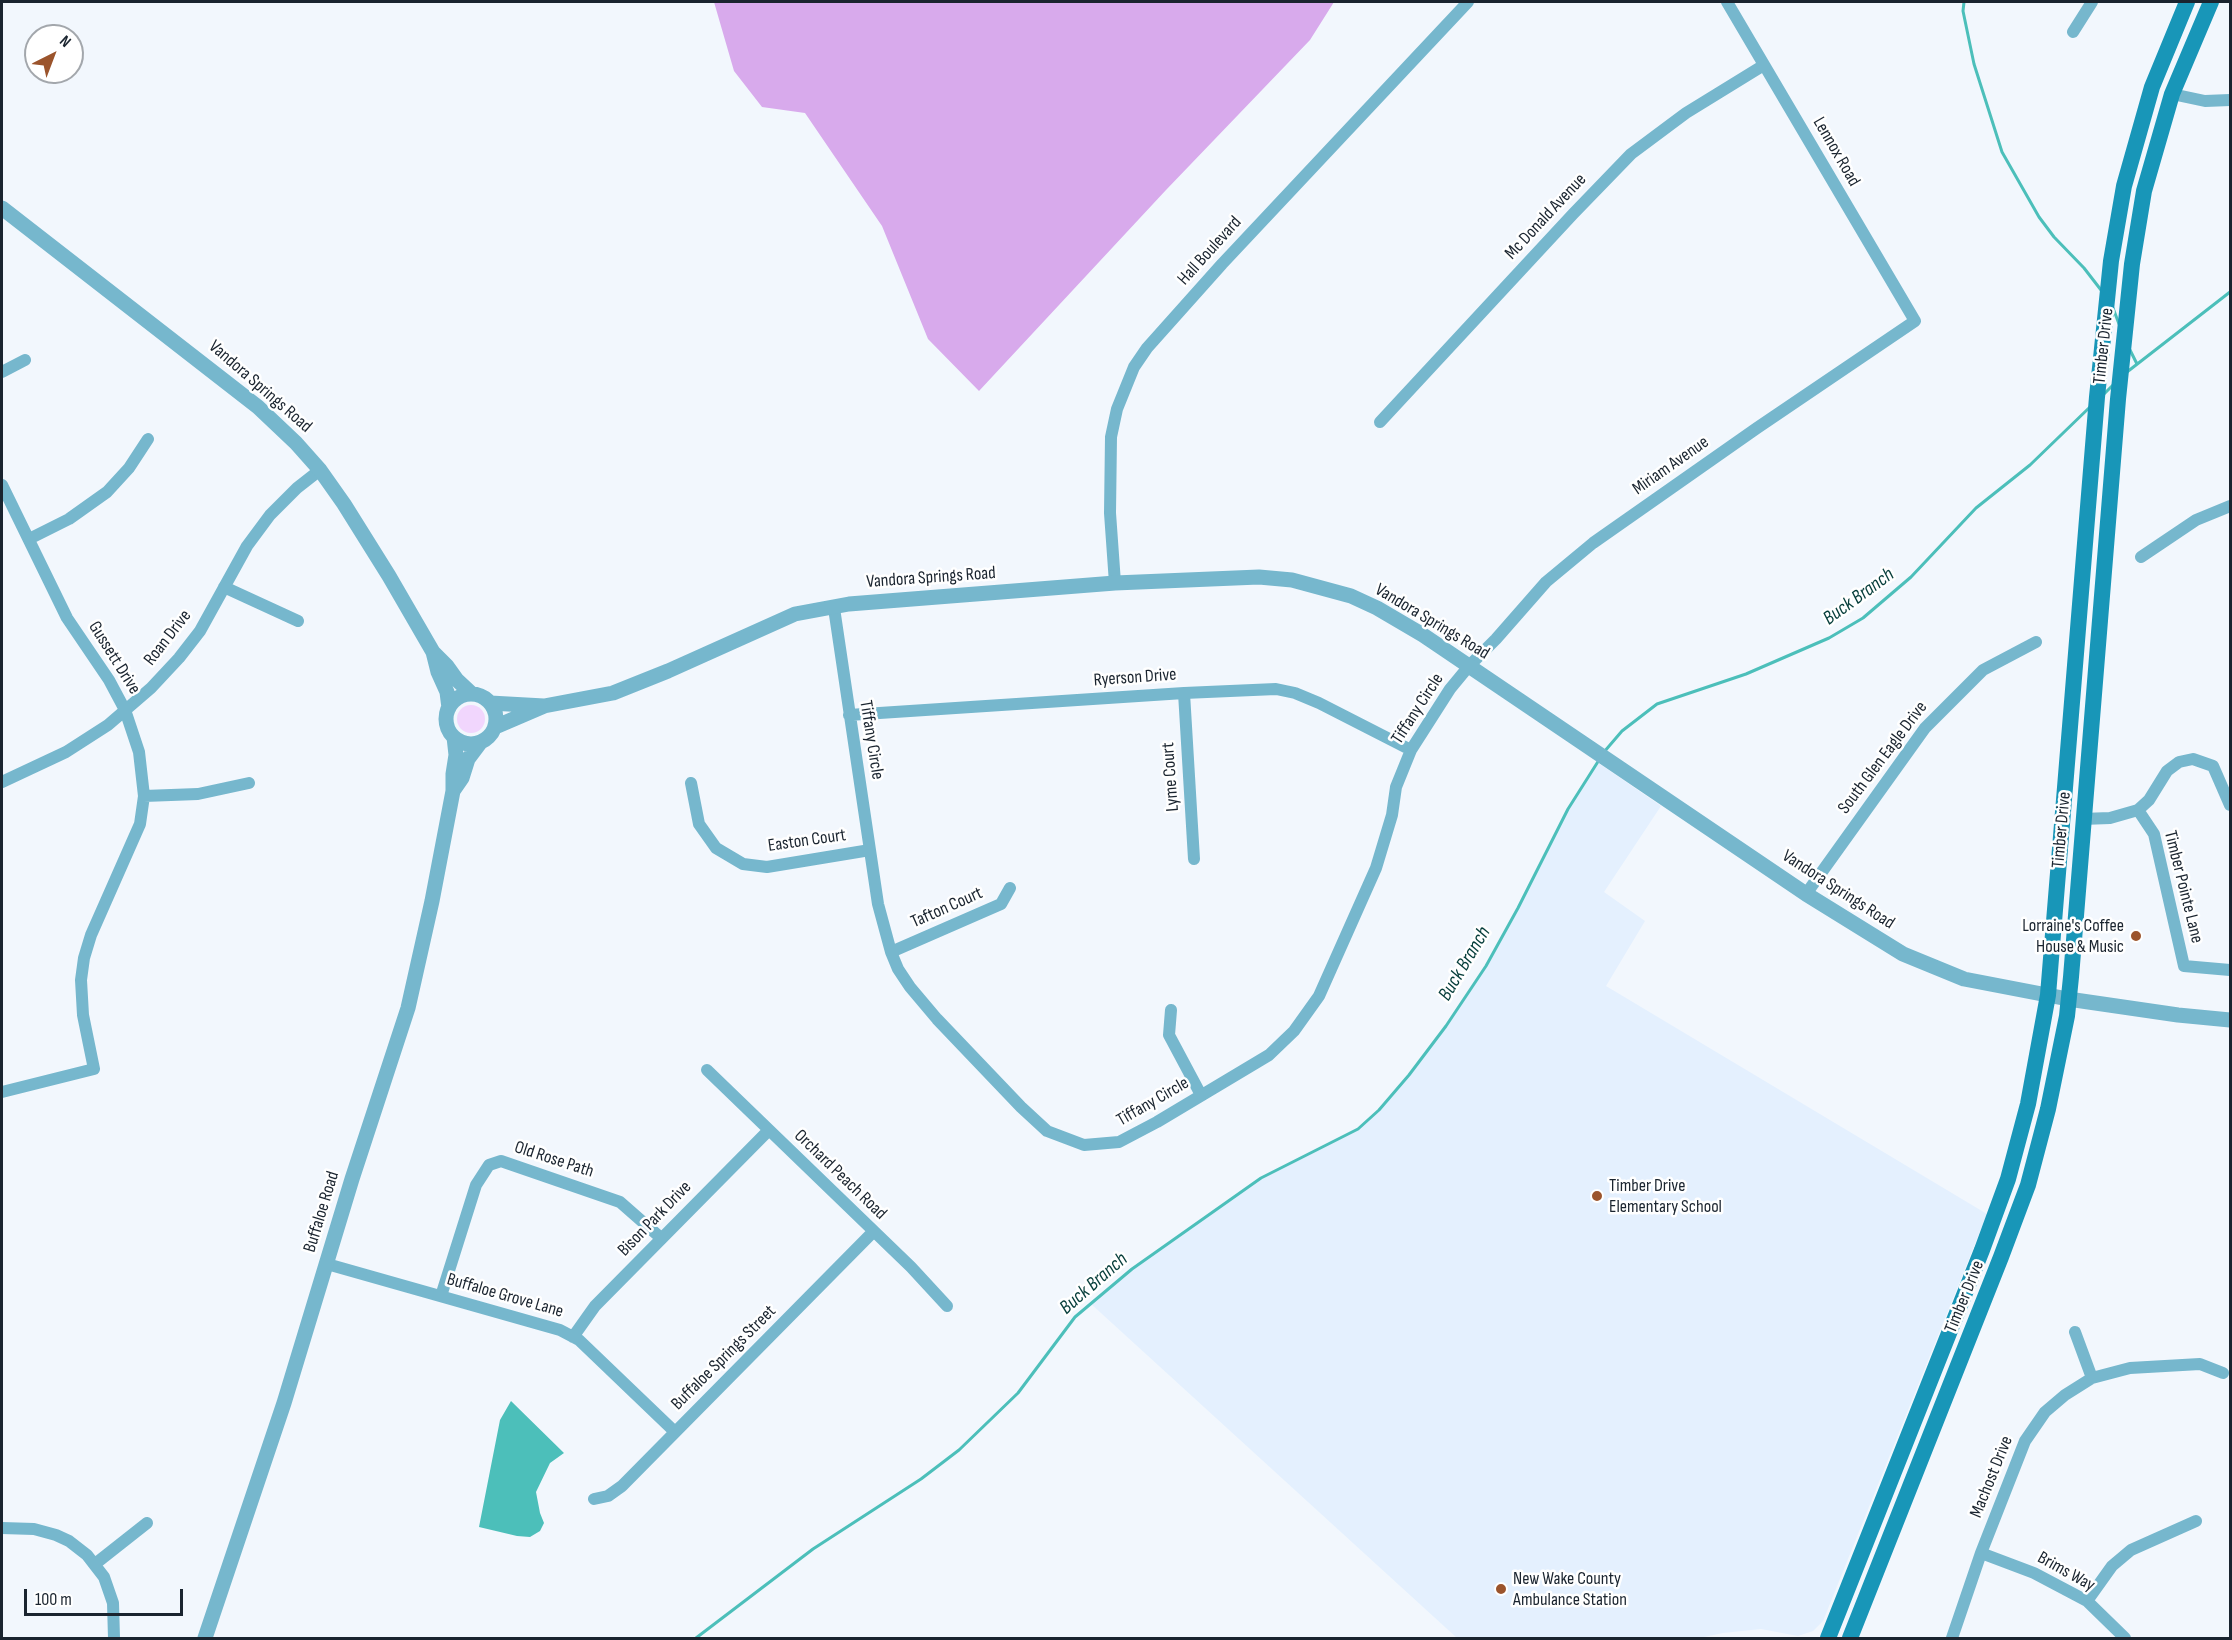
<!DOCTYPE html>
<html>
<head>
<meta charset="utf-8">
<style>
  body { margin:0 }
  #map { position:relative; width:2232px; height:1640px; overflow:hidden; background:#f2f7fd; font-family:"Sofia Sans Condensed",sans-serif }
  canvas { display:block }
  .frame { position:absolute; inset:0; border:3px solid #1a242f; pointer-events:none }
  .north { position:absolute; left:24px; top:24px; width:60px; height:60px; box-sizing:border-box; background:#fff; border:2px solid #a3a7ac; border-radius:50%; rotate:42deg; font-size:16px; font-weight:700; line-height:24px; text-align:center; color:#1a242f }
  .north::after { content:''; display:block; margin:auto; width:21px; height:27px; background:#9b542c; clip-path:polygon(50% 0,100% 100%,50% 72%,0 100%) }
  .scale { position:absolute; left:24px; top:1589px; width:159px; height:27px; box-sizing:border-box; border:3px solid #1a242f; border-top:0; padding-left:8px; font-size:18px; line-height:21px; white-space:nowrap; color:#1a242f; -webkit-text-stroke:4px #fff; paint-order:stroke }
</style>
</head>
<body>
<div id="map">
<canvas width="2232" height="1640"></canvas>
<div class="frame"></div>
<div class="north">N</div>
<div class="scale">100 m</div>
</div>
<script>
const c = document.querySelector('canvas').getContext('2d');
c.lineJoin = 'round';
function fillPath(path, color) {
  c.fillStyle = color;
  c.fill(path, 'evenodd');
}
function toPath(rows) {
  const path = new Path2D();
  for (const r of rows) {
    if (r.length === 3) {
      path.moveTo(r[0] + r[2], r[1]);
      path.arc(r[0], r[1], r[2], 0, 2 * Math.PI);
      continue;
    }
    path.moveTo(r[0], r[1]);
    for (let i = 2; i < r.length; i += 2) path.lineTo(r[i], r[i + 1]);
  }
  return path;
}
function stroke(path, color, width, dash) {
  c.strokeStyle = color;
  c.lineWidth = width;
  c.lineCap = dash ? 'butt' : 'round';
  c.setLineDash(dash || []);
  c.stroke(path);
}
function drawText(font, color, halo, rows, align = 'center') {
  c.font = font + ' "Sofia Sans Condensed",sans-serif';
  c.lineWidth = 5;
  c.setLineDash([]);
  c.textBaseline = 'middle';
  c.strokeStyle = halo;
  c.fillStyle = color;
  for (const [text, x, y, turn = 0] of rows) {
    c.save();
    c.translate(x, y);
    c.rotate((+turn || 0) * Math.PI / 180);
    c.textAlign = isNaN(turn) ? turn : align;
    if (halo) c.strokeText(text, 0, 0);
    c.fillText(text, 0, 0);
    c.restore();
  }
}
const built = toPath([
  [1597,762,1661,806,1604,892,1645,921,1606,986,1987,1214,1823,1621,1813,1631,1798,1636,1761,1629,1723,1633,1699,1638,1457,1638,1090,1303,1132,1269,1261,1179,1358,1129,1379,1110,1409,1075,1446,1026,1486,966,1518,908,1568,809]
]);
const green = toPath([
  [471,719,14]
]);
const forest = toPath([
  [714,2,1334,2,1310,40,1166,190,979,391,928,339,882,226,805,113,762,107,734,71]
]);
const water = toPath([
  [511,1401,564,1453,550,1463,536,1492,540,1513,544,1523,540,1531,530,1537,517,1536,479,1527,500,1420]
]);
const stream = toPath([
  [1964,2,1963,11,1974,64,2002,152,2039,217,2054,237,2084,268,2101,290],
  [2113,308,2119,324],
  [2130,350,2137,364],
  [2127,372,2230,292],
  [2103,395,2113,385],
  [1604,752,1622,731,1657,704,1746,674,1829,638,1863,618,1911,577,1976,508,2030,465,2090,407],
  [696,1638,813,1549,921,1479,959,1450,1018,1393,1075,1317,1132,1269,1261,1178,1358,1129,1379,1110,1409,1075,1446,1026,1486,966,1518,908,1568,809,1599,760]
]);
const minor = toPath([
  [2073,32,2092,2],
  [2172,94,2205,101,2230,100],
  [2,372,25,360],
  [1380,422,1573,214,1631,154,1686,113,1764,65],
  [2,485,67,618,109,680,125,710,139,752,144,796,140,824,91,935,84,958,81,980,83,1015,94,1069,2,1092],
  [29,539,69,519,107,492,129,468,148,439],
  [2141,557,2196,520,2230,506],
  [1115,583,1110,513,1111,437,1117,409,1134,367,1147,348,1222,264,1468,2],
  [224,587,298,621],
  [834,608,878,904,891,952,898,969,910,987,937,1019,1021,1107,1047,1131,1084,1145,1119,1142,1157,1122,1269,1055,1294,1031,1319,996,1376,868,1392,815,1396,787,1411,750,1450,689,1469,666,1496,639,1546,582,1593,543,1757,428,1915,321,1727,2],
  [1184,693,1194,859],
  [849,715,1184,693,1276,689,1295,693,1319,703,1411,750],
  [2,782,66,752,108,725,151,688,179,658,200,631,247,546,270,515,297,488,320,470],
  [691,783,699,824,716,848,743,864,767,867,870,850],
  [144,796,198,794,249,783],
  [2138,810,2154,834,2184,966,2230,970],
  [2082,819,2110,818,2138,810,2149,800,2167,771,2179,762,2193,759,2213,766,2230,805],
  [1806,894,1925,728,1983,670,2036,642],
  [891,952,1001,904,1010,888],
  [1171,1010,1169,1035,1201,1095],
  [707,1070,911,1267,947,1306],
  [327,1264,560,1330,579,1340,675,1432],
  [441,1296,476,1185,489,1165,501,1161,620,1202,661,1238],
  [2075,1332,2092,1378],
  [573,1337,595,1306,768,1131],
  [594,1499,608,1496,622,1486,873,1232],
  [2,1528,34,1529,56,1535,69,1541,87,1555,104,1577,113,1603,114,1638],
  [1981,1553,2034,1573,2087,1601,2125,1638],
  [95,1564,147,1523],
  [2087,1601,2112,1566,2131,1550,2196,1521],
  [1952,1638,1981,1553,2025,1441,2045,1412,2065,1395,2092,1378,2130,1368,2200,1364,2223,1373]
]);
const tertiary = toPath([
  [2,208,231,386,258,407,296,443,320,470,344,504,389,576,433,652,447,666,457,680,472,694],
  [433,652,438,672,447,692,449,708],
  [471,719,25],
  [490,703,544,706,613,693,668,671,795,614,849,604,1115,583,1259,577,1292,580,1351,596,1377,608,1423,635,1806,894,1903,954,1964,979,2068,999,2178,1015,2230,1020],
  [495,727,544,706],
  [453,791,462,778,468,759,480,743],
  [205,1638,284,1403,352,1179,408,1008,432,901,453,791,453,774,456,755,454,737]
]);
const secondary = toPath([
  [1828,1638,1982,1250,2008,1179,2028,1104,2048,995,2097,397,2111,261,2124,186,2152,87,2187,2],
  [1850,1638,2001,1257,2028,1185,2048,1109,2067,1016,2071,977,2118,399,2132,264,2144,191,2172,94,2211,2]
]);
const markers = [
  [2136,936,6,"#9b542c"],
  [1597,1196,6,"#9b542c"],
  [1501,1589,6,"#9b542c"]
];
const streetNames = [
  ["Lennox Road",1836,152,60],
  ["Mc Donald Avenue",1546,217,-47],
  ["Hall Boulevard",1210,251,-48],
  ["Timber Drive",2104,346,-84],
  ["Vandora Springs Road",260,387,41],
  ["Miriam Avenue",1671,466,-35],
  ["Vandora Springs Road",931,578,-4],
  ["Vandora Springs Road",1432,622,31],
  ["Roan Drive",168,638,-52],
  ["Gussett Drive",114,658,58],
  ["Ryerson Drive",1135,678,-4],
  ["Tiffany Circle",1418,709,-57],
  ["Tiffany Circle",871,740,81],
  ["South Glen Eagle Drive",1883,758,-53],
  ["Lyme Court",1171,777,-94],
  ["Timber Drive",2062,830,-85],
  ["Easton Court",807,841,-8],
  ["Timber Pointe Lane",2183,887,76],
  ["Vandora Springs Road",1838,890,33],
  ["Tafton Court",947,908,-24],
  ["Tiffany Circle",1153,1102,-30],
  ["Old Rose Path",554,1160,18],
  ["Orchard Peach Road",840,1175,44],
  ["Buffaloe Road",322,1212,-73],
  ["Bison Park Drive",655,1219,-46],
  ["Buffaloe Grove Lane",505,1296,16],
  ["Timber Drive",1965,1297,-68],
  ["Buffaloe Springs Street",724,1358,-45],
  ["Machost Drive",1992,1477,-68],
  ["Brims Way",2066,1572,29]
];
const poiNames = [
  ["Lorraine's Coffee",2124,926,"right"],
  ["House & Music",2124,947,"right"],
  ["Timber Drive",1609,1186],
  ["Elementary School",1609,1207],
  ["New Wake County",1513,1579],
  ["Ambulance Station",1513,1600]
];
const waterNames = [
  ["Buck Branch",1859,597,-36],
  ["Buck Branch",1465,964,-59],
  ["Buck Branch",1094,1284,-41]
];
fillPath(built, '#e4f0fe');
fillPath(green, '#f1d6fd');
fillPath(forest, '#d8aaec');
fillPath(water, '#4cbfba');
stroke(stream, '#4cbfba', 3);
stroke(minor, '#76b7cd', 12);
stroke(tertiary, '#76b7cd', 15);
stroke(secondary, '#1896b8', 16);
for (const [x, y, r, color] of markers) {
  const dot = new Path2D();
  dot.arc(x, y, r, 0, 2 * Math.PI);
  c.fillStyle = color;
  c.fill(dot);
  stroke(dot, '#fff', 2);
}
drawText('18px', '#1a242f', '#fff', streetNames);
drawText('18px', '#1a242f', '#fff', poiNames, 'left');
drawText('italic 20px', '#053d3a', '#fff', waterNames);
</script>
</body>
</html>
